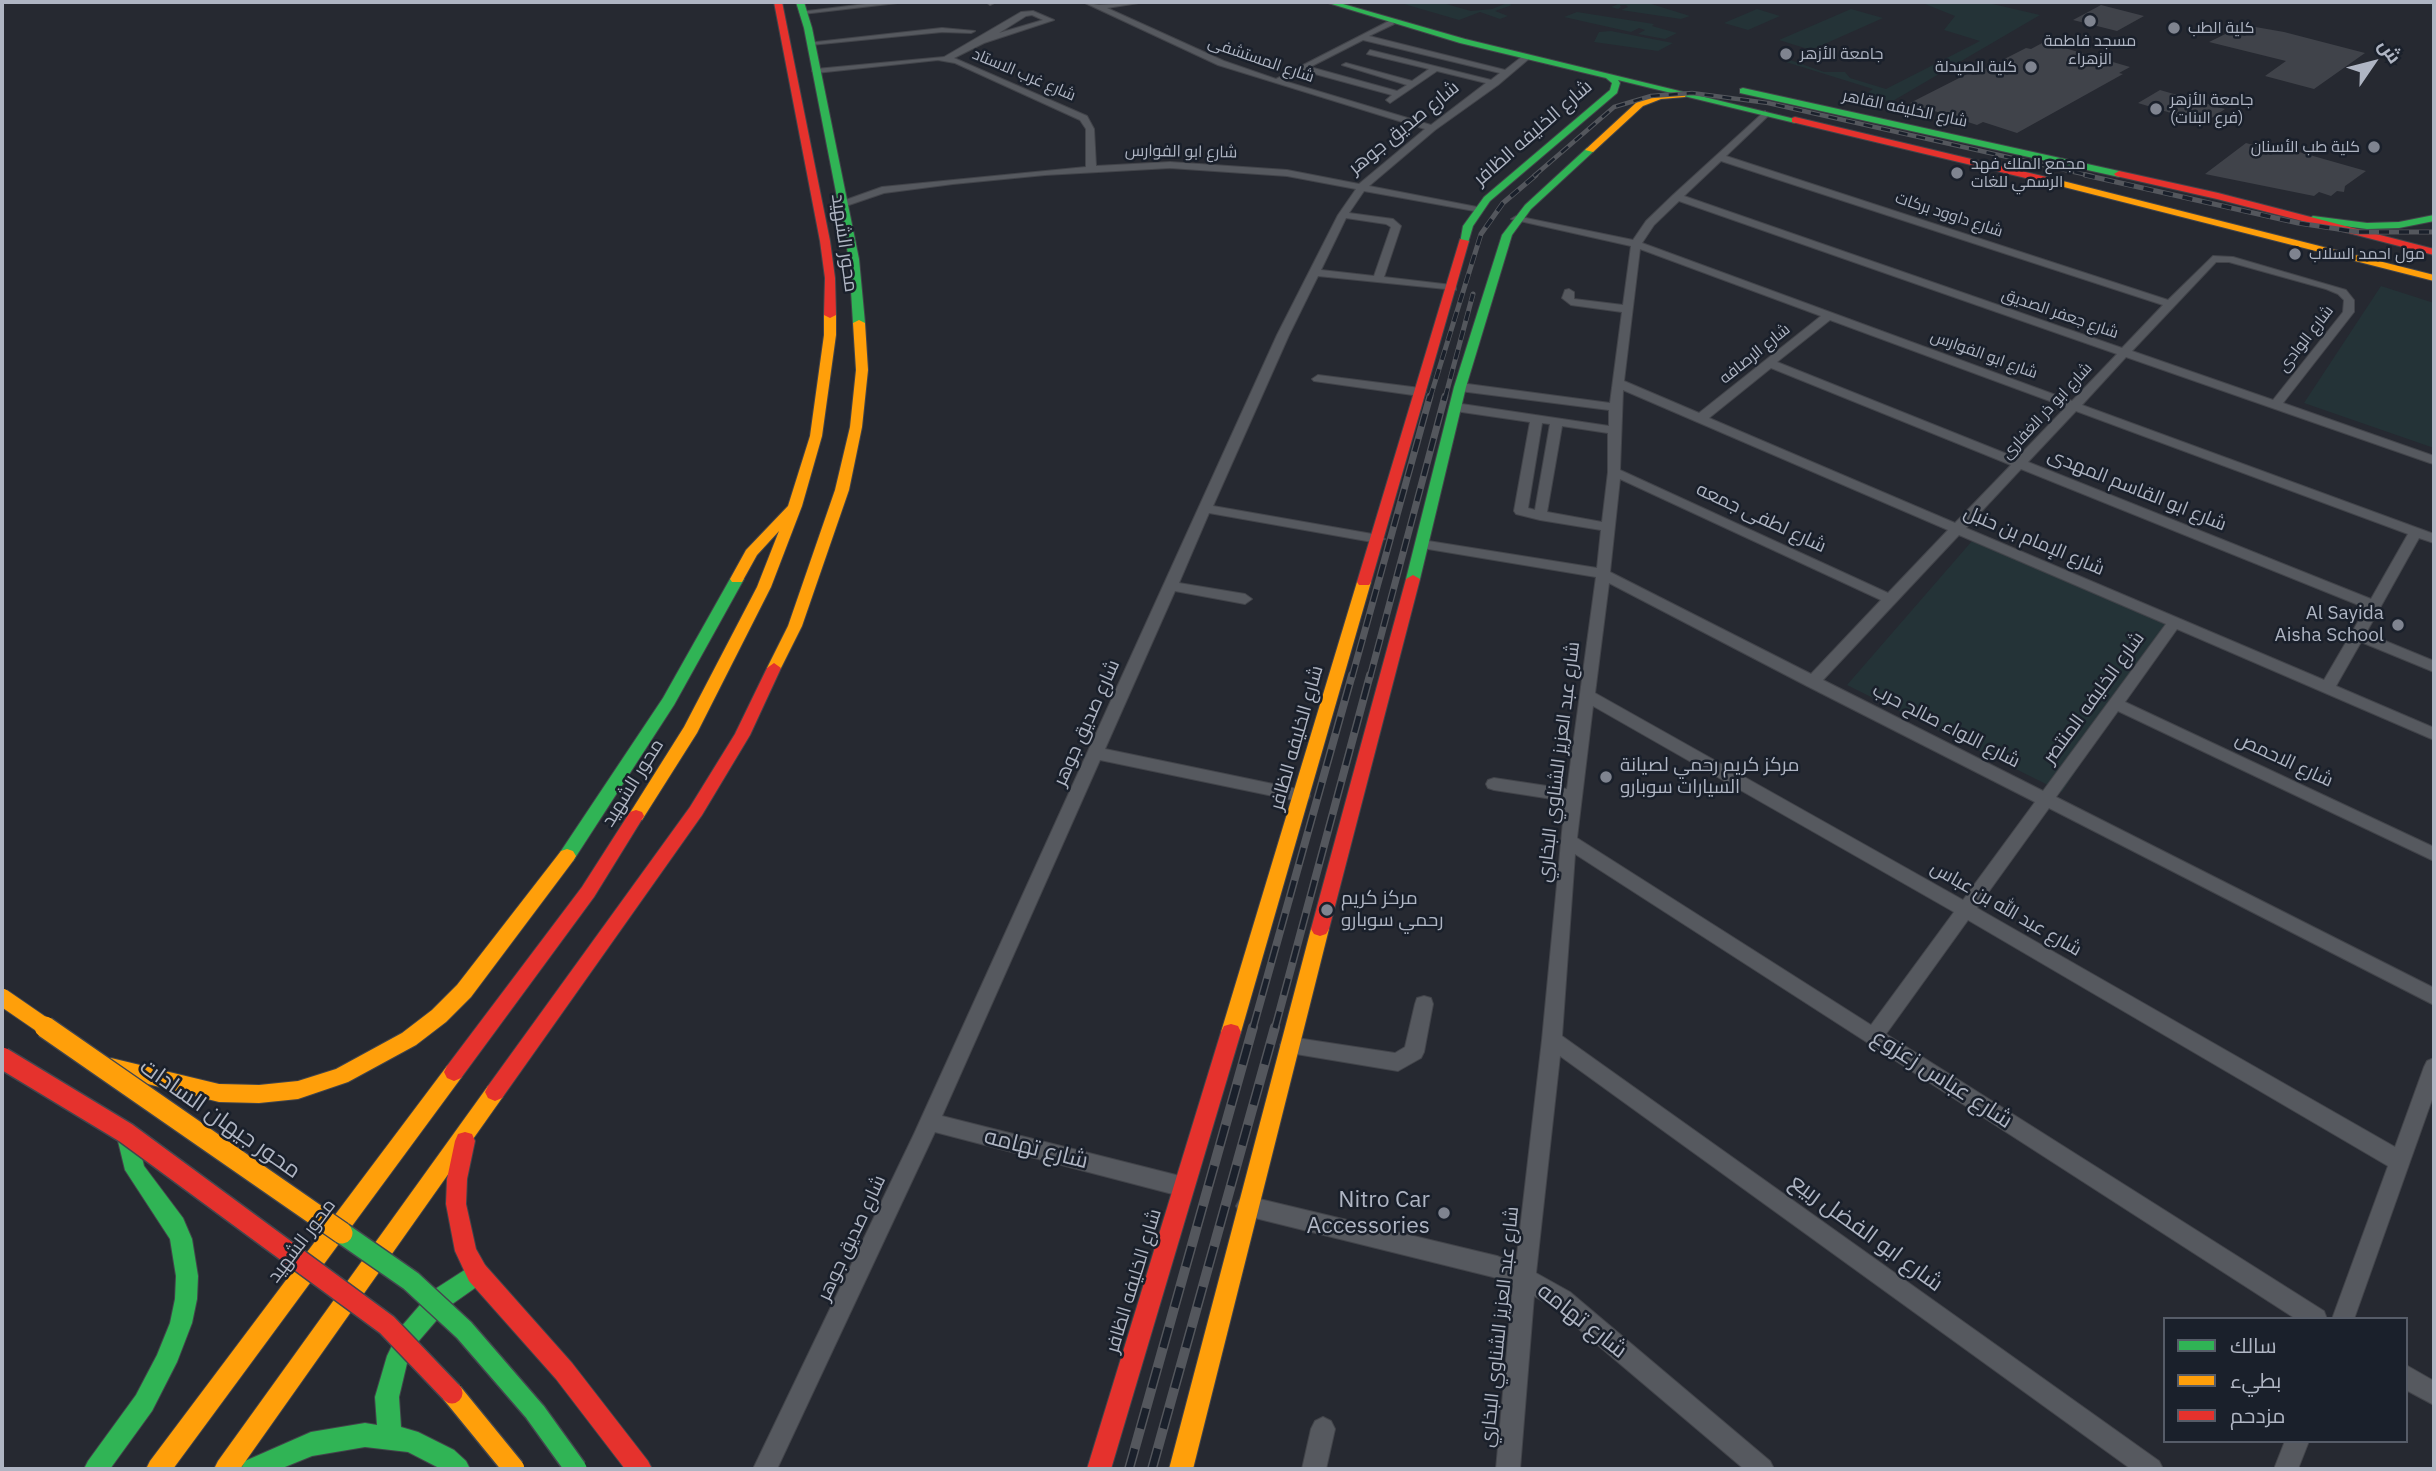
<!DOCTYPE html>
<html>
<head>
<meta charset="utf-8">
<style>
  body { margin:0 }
  #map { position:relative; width:2436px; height:1471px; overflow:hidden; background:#262931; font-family:"IBM Plex Sans",Cairo,sans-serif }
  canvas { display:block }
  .frame { position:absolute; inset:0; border:4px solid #afb5c3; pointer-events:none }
  .legend { position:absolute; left:2163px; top:1317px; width:245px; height:126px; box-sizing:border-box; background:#1a202b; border:2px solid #565c68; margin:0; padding:9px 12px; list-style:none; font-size:21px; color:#afb5c3 }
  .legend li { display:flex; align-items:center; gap:14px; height:35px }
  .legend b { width:35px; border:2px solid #565c68 }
  .north { position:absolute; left:2338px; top:28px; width:70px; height:70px; -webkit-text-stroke:5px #1a202b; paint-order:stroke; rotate:55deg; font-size:19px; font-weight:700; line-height:28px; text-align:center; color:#afb5c3 }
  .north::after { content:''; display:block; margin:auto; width:24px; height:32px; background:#afb5c3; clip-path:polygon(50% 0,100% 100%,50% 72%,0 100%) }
</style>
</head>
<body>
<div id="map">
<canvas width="2436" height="1471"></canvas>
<div class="frame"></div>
<ul class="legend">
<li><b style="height:9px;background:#30b455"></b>سالك</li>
<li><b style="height:9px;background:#ff9f0a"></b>بطيء</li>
<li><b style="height:9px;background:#e5322d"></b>مزدحم</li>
</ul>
<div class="north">ش</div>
</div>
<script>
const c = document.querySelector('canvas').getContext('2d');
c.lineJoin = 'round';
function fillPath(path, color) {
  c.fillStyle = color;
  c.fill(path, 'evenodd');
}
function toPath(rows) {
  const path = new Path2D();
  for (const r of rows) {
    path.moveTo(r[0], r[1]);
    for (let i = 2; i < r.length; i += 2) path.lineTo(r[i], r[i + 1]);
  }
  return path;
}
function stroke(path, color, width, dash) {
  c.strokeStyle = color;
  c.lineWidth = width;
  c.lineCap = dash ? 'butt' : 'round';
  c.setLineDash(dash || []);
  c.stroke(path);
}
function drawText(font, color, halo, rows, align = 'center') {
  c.font = font + ' "IBM Plex Sans",Cairo,sans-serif';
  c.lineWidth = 5;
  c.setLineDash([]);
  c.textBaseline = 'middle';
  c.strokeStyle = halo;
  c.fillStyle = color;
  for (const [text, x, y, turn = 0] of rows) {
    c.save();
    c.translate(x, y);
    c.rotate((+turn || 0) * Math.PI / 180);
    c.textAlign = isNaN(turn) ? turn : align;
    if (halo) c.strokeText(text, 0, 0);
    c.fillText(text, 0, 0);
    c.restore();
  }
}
const green = toPath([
  [1397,2,1439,2,1471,11,1492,9,1507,3,1512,5,1495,11,1508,16,1500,19,1480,12,1459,20],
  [1623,2,1645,2,1690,16,1681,19,1621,10,1628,7,1626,5,1620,5,1621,7,1618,9,1611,7],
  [1920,2,1984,2,2040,15,1891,102,1866,94,1873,89,1786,62,1790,60,1824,72,1845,72,1850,78,1886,89,1980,41,1944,30,1955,16],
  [1757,9,1780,16,1748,30,1724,23],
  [1851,9,1883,18,1811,50,1779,40],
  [1577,12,1654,24,1652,26,1677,33,1665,39,1638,34,1645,30,1639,28,1631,32,1564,17],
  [1611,31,1673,43,1658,51,1594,42,1599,32],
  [2381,286,2434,303,2434,448,2304,403],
  [1972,541,2172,626,2062,792,1847,685]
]);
const building = toPath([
  [2101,5,2144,16,2117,31,2073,20],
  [2244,25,2284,32,2365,53,2314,89,2265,76,2286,61,2209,42],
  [2044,42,2130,67,2119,73,2123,74,2017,133,1983,122,1977,125,1910,103,1969,73,1973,75,2026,48,2031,49],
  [2160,90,2198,101,2225,109,2204,123,2138,103],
  [2246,143,2264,148,2271,144,2366,171,2345,186,2344,192,2337,191,2331,196,2319,192,2314,196,2205,174]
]);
const street = toPath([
  [882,2,906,2,803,14,799,12,882,2],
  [986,2,994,2,994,3,990,5,986,2],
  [1083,2,1099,5,1145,2,1107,8,1224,61,1276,79,1391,20,1394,24,1369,36,1505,70,1524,55,1531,57,1498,85,1435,130,1369,186,1477,207,1482,210,1480,212,1364,191,1349,213,1393,219,1401,226,1384,277,1452,285,1456,286,1456,290,1318,276,1289,335,1213,506,1378,535,1385,539,1378,543,1209,513,1179,583,1245,594,1252,599,1245,604,1175,591,1105,749,1302,790,1308,792,1310,796,1308,800,1302,802,1100,760,942,1116,1184,1177,1191,1180,1194,1187,1191,1194,1184,1197,935,1132,777,1469,753,1469,914,1134,1277,335,1338,215,1356,189,1287,176,1170,168,1045,175,953,184,884,193,843,207,840,206,840,202,882,187,1086,167,1086,129,1080,120,955,63,938,60,816,73,812,71,816,69,944,57,1021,12,1033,11,1054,20,984,43,954,58,1087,116,1094,129,1096,166,1170,162,1287,170,1359,184,1425,129,1218,65,1083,2],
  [1032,15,1043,20,999,33,1026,16,1032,15],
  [1363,40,1500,73,1491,80,1370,50,1367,54,1429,69,1412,81,1346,63,1342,65,1407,85,1397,91,1310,67,1363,40],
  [1304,71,1392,95,1386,100,1390,103,1437,71,1486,83,1431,125,1284,81,1304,71],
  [1346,218,1386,224,1391,227,1374,276,1321,270,1346,218],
  [942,28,975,31,971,33,942,32,811,45,807,43,942,28],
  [1765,111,1769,114,1768,116,1726,156,2168,300,2213,256,2233,257,2346,290,2354,300,2354,312,2283,403,2434,456,2434,464,2430,463,2126,357,2082,405,2434,534,2434,543,2419,538,2366,633,2434,661,2434,672,2361,642,2336,686,2434,728,2434,740,2177,629,2125,702,2434,847,2434,861,2118,711,2056,797,2434,988,2434,1005,2049,808,1977,908,2395,1147,2424,1067,2427,1061,2434,1058,2434,1094,2354,1319,2332,1319,2388,1166,1968,920,1886,1034,2324,1311,2327,1319,2296,1319,1575,854,1562,1036,2159,1461,2163,1469,2131,1469,1560,1056,1536,1273,1570,1292,1770,1461,1774,1469,1744,1469,1554,1308,1534,1296,1520,1469,1496,1469,1513,1284,1497,1278,1247,1216,1240,1213,1236,1206,1240,1199,1247,1196,1497,1256,1516,1264,1542,1040,1565,801,1494,790,1488,788,1486,784,1488,780,1494,778,1567,789,1596,577,1422,548,1415,544,1422,540,1597,568,1601,530,1540,520,1516,514,1514,511,1530,422,1455,411,1449,407,1455,403,1609,426,1609,410,1460,391,1454,387,1460,383,1610,403,1622,312,1571,305,1562,298,1565,290,1569,289,1574,292,1574,299,1623,305,1631,246,1511,219,1516,216,1633,240,1646,221,1673,195,1765,111],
  [1721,161,2163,305,2122,348,1684,196,1721,161],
  [1679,201,2117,354,2072,401,1642,243,1654,225,1679,201],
  [1640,249,1821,316,1699,413,1624,381,1640,249],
  [2216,262,2229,262,2326,289,2338,294,2344,300,2343,312,2273,400,2132,351,2216,262],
  [1830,320,2066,407,2017,458,1777,362,1830,320],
  [1771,368,2011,465,1955,523,1709,418,1771,368],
  [1623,390,1948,530,1888,593,1620,470,1623,390],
  [2076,411,2408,534,2371,599,2028,462,2076,411],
  [1542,423,1550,424,1535,510,1528,508,1542,423],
  [1562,426,1608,433,1608,472,1602,522,1547,512,1562,426],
  [2021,469,2366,608,2324,680,1966,528,2021,469],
  [1620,479,1881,600,1811,674,1610,572,1620,479],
  [1959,535,2166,624,2043,791,1823,680,1959,535],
  [1609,583,1807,686,2035,802,1963,900,1595,693,1609,583],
  [1593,706,1954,912,1871,1025,1577,838,1593,706],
  [1318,375,1420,388,1426,392,1420,396,1314,381,1312,379,1318,375],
  [1424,996,1431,998,1433,1004,1424,1052,1421,1058,1398,1071,1290,1053,1283,1051,1280,1045,1283,1039,1290,1037,1395,1053,1405,1047,1415,1004,1417,998,1424,996],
  [2406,1365,2434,1381,2434,1405,2406,1390,2406,1365],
  [1323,1417,1331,1421,1335,1429,1326,1469,1302,1469,1311,1429,1315,1421,1323,1417],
  [2285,1441,2309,1441,2298,1469,2274,1469,2285,1441]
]);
const fast = toPath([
  [796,2,804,2,812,28,859,259,865,323,859,326,853,323,849,259,804,28,796,2],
  [1325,2,1336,2,1465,39,1799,120,1795,123,1618,80,1620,83,1617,93,1490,201,1473,226,1468,243,1460,243,1463,226,1484,197,1610,90,1612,83,1606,78,1460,43,1325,2],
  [1743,88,2119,171,2124,174,2119,177,1740,93,1740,89,1743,88],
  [1587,148,1595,150,1531,209,1512,235,1466,387,1420,579,1418,582,1408,582,1406,579,1454,387,1502,235,1525,205,1587,148],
  [2434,215,2434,221,2399,228,2367,229,2313,222,2308,219,2313,216,2367,223,2399,222,2434,215],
  [737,575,744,579,674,705,573,861,561,861,558,856,561,851,663,698,730,579,737,575],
  [126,1124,133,1126,136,1133,144,1166,183,1218,192,1239,198,1276,197,1299,192,1323,177,1362,152,1411,110,1469,84,1469,88,1461,136,1395,157,1355,170,1323,175,1299,176,1276,170,1239,125,1170,116,1133,119,1126,126,1124],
  [477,1262,485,1265,488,1273,485,1281,448,1307,417,1343,408,1359,399,1397,401,1427,418,1432,454,1450,466,1461,470,1469,441,1469,408,1452,365,1447,312,1456,280,1469,241,1469,245,1461,311,1432,365,1423,377,1425,375,1397,387,1356,401,1327,432,1291,477,1262]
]);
const slow = toPath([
  [1682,92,1686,95,1685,97,1661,99,1643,106,1593,152,1585,150,1637,102,1660,94,1682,92],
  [2059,180,2434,275,2434,281,2056,185,2056,181,2059,180],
  [830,312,836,315,836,335,822,436,802,506,771,587,697,733,642,820,630,820,628,816,684,727,757,587,779,531,757,555,742,582,732,582,730,579,746,550,788,506,810,436,824,335,824,315,830,312],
  [859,320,865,323,868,370,862,427,849,490,802,626,781,668,774,673,767,668,788,626,835,490,850,427,856,370,853,323,859,320],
  [1364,578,1371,582,1241,1032,1238,1038,1231,1040,1224,1038,1221,1032,1357,582,1364,578],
  [567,849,573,851,576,856,573,861,471,997,446,1022,416,1045,348,1082,298,1099,259,1103,219,1102,104,1073,101,1067,104,1061,111,1058,219,1084,259,1085,298,1081,336,1069,402,1033,432,1010,457,985,561,851,567,849],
  [1320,922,1326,924,1329,929,1193,1469,1169,1469,1311,929,1314,924,1320,922],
  [454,1063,461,1066,464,1072,461,1078,173,1469,146,1469,150,1461,447,1066,454,1063],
  [495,1083,502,1086,505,1092,502,1098,240,1469,214,1469,218,1461,488,1086,495,1083]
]);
const jam = toPath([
  [774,2,782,2,830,241,835,278,836,315,830,318,824,315,825,278,820,241,774,2],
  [1795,117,2059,180,2064,183,2059,186,1792,122,1792,118,1795,117],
  [2119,171,2218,193,2434,249,2434,255,2217,199,2116,176,2114,174,2119,171],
  [1460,239,1469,241,1371,582,1369,585,1359,585,1357,582,1460,239],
  [1413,575,1420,579,1329,929,1326,934,1320,936,1314,934,1311,929,1406,579,1413,575],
  [774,663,781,668,750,735,702,815,502,1098,495,1101,488,1098,485,1092,488,1086,690,807,735,734,767,668,774,663],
  [636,810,642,812,644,816,594,897,461,1078,454,1081,447,1078,444,1072,447,1066,582,887,630,812,636,810],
  [1231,1024,1238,1026,1241,1032,1111,1469,1087,1469,1221,1032,1224,1026,1231,1024],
  [465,1132,472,1134,475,1141,467,1179,466,1204,476,1249,485,1265,572,1363,648,1461,652,1469,625,1469,556,1379,469,1281,455,1251,446,1204,447,1179,455,1141,458,1134,465,1132]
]);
const railFar4 = toPath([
  [1534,176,1614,107,1651,96,1692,93,1768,103,2092,176]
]);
const railFar3 = toPath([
  [2085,175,2298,223,2358,232,2434,232],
  [1430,398,1481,234,1503,203,1536,175],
  [1445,398,1473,294]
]);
const railFar2 = toPath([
  [1352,677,1430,396],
  [1370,677,1445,396]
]);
const railFar1 = toPath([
  [1253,1028,1352,675],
  [1275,1028,1370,675]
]);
const rail = toPath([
  [1129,1469,1253,1027],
  [1152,1469,1275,1027]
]);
const fastBridge = toPath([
  [342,1233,411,1281,464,1330,535,1412,576,1469]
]);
const slowBridgeFar1 = toPath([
  [2,997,47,1028]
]);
const slowBridge = toPath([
  [45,1027,342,1233],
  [452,1393,514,1469]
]);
const jamBridge = toPath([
  [2,1058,126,1133,387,1325,452,1393]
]);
const markers = [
  [2090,21,7,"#7f8490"],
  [2174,28,7,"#7f8490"],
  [1786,54,7,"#7f8490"],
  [2031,67,7,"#7f8490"],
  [2156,109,7,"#7f8490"],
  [2374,147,7,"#7f8490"],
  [1957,173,7,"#7f8490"],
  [2295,254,7,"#7f8490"],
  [2398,625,7,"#7f8490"],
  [1606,777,7,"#7f8490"],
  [1327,910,7,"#7f8490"],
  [1444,1213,7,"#7f8490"]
];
const farPoinames = [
  ["كلية الطب",2188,28],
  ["مسجد فاطمة",2090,41,"center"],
  ["الزهراء",2090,59,"center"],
  ["جامعة الأزهر",1800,54],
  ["كلية الصيدلة",2017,67,"right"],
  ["جامعة الأزهر",2170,100],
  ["(فرع البنات)",2170,118],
  ["كلية طب الأسنان",2360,147,"right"],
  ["مجمع الملك فهد",1971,164],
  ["الرسمي للغات",1971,182],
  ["مول احمد السلاب",2309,254]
];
const farStreetnames = [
  ["شارع المستشفى",1261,60,19],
  ["شارع غرب الاستاد",1024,75,23],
  ["شارع الخليفه القاهر",1905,109,12],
  ["شارع ابو الفوارس",1181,152,1],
  ["شارع داوود بركات",1949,215,18],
  ["شارع جعفر الصديق",2060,314,19],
  ["شارع الوادى",2306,339,-52],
  ["شارع الرصافه",1755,354,-39],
  ["شارع ابو الفوارس",1984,355,20],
  ["شارع ابو ذر الغفارى",2047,411,-47]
];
const streetNames = [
  ["شارع صديق جوهر",1404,128,-39],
  ["شارع الخليفه الظافر",1533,133,-41],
  ["محور الشهيد",844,243,82],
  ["شارع ابو القاسم المهدى",2137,490,22],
  ["شارع لطفى جمعه",1761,518,25],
  ["شارع الإمام بن حنبل",2034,541,23],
  ["شارع الخليفه المنتصر",2094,698,-54],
  ["شارع صديق جوهر",1087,723,-66],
  ["شارع اللواء صالح حرب",1946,726,27],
  ["شارع الخليفه الظافر",1297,738,-74],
  ["شارع الاحمص",2284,760,25],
  ["شارع عبد العزيز الشناوي البخاري",1559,762,-83],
  ["محور الشهيد",633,783,-58],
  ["شارع عبد الله بن عباس",2006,909,30],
  ["شارع صديق جوهر",852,1238,-65],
  ["محور الشهيد",302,1241,-53],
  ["شارع الخليفه الظافر",1134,1281,-73],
  ["شارع عبد العزيز الشناوي البخاري",1500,1327,-84]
];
const poiNames = [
  ["Al Sayida",2384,614,"right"],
  ["Aisha School",2384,636,"right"],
  ["مركز كريم رحمي لصيانة",1620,766],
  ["السيارات سوبارو",1620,788],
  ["مركز كريم",1341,899],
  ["رحمي سوبارو",1341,921]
];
const nearStreetnames = [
  ["شارع عباس زعزوع",1942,1079,33],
  ["محور جيهان السادات",220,1119,35],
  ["شارع تهامه",1036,1149,14],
  ["شارع ابو الفضل ربيع",1866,1233,36],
  ["شارع تهامه",1582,1321,38]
];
const nearPoinames = [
  ["Nitro Car",1430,1200],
  ["Accessories",1430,1226]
];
fillPath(green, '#243337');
fillPath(building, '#40434a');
stroke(street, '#42444a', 2);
stroke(fast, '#42444a', 2);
stroke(slow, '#42444a', 2);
stroke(jam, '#42444a', 2);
fillPath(street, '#56595f');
fillPath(fast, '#30b455');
fillPath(slow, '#ff9f0a');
fillPath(jam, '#e5322d');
stroke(railFar4, '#54575d', 4.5);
stroke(railFar3, '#54575d', 5);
stroke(railFar2, '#54575d', 7);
stroke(railFar1, '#54575d', 8);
stroke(rail, '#54575d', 10);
stroke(railFar4, '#1a202b', 2.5, [9]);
stroke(railFar3, '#1a202b', 3.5, [10]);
stroke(railFar2, '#1a202b', 4.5, [13]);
stroke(railFar1, '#1a202b', 5, [17]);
stroke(rail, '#1a202b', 7, [21]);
stroke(fastBridge, '#43464e', 24, []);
stroke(slowBridgeFar1, '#43464e', 19, []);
stroke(slowBridge, '#43464e', 24, []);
stroke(jamBridge, '#43464e', 24, []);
stroke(fastBridge, '#30b455', 21);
stroke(slowBridgeFar1, '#ff9f0a', 17);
stroke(slowBridge, '#ff9f0a', 21);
stroke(jamBridge, '#e5322d', 21);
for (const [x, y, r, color] of markers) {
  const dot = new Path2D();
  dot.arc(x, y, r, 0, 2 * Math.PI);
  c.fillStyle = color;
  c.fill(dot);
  stroke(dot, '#1a202b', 2.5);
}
drawText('16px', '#afb5c3', '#1a202b', farPoinames, 'left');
drawText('16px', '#afb5c3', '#1a202b', farStreetnames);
drawText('19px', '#afb5c3', '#1a202b', streetNames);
drawText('19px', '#afb5c3', '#1a202b', poiNames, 'left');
drawText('23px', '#afb5c3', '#1a202b', nearStreetnames);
drawText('23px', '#afb5c3', '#1a202b', nearPoinames, 'right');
</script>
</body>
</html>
